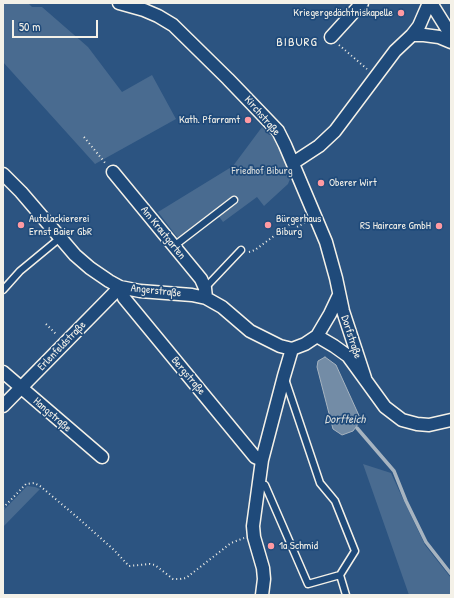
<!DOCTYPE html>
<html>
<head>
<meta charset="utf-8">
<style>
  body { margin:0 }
  #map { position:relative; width:454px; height:598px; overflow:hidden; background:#2c5481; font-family:"Patrick Hand",sans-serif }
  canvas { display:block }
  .frame { position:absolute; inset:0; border:4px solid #f4f1e8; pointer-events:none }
  .scale { position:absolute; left:12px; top:20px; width:86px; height:18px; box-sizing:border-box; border:2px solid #f4f1e8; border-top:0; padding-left:5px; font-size:12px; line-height:14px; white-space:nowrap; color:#f4f1e8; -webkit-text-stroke:3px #1f4a7a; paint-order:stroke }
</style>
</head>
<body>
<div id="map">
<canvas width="454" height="598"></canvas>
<div class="frame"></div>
<div class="scale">50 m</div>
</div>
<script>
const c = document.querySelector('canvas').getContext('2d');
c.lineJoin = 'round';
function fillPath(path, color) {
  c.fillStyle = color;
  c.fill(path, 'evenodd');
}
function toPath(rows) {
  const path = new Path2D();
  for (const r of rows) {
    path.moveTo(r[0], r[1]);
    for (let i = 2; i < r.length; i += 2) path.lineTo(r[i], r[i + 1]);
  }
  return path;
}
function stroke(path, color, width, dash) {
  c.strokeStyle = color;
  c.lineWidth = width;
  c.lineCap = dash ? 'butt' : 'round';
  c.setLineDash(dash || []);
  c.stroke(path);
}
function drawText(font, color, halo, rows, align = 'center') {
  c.font = font + ' "Patrick Hand",sans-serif';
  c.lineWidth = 3.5;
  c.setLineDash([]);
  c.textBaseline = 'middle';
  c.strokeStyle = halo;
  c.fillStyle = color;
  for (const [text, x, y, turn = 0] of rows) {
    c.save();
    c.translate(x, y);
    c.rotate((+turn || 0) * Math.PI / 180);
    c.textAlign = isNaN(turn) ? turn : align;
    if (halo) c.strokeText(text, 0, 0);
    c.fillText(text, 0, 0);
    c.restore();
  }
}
const green = toPath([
  [3,3,28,3,32,7,42,7,88,47,122,92,152,75,176,119,95,164,3,62],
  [262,127,269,135,272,135,283,154,288,165,290,179,288,184,264,206,257,197,223,222,215,211,178,238,158,212,233,166],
  [363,464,391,473,403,499,425,545,451,578,451,595,409,595],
  [27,486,35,487,40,489,3,527,3,511]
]);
const water = toPath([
  [325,357,336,365,361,420,353,431,342,435,333,429,317,367,318,361,325,357]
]);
const stream = toPath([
  [357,428,394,471,406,501,426,542,451,574]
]);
const path = toPath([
  [339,45,367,69],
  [84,137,106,164],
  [249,252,255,250,293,222,297,227,306,222],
  [46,324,57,335],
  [3,508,26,484,34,483,40,486,77,517,114,550,129,566,150,564,155,565,173,579,180,579,186,578,231,543,244,538]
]);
const lane = toPath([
  [174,246,234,200],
  [205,288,241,250],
  [3,290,20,271,60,238],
  [285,379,320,483,335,501,355,551,340,575,346,595],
  [258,483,265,485,308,584,340,575]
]);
const street = toPath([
  [119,3,144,10,158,16,173,25,228,79,278,131,285,145,326,242,336,278,343,311,365,378],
  [431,3,451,35],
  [412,35,419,26,429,3],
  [331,37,362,3],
  [293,163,319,146,335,131,395,51,412,35,424,35,439,37,451,42],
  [113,172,201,279,205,288,206,298],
  [3,174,21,192,75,255,90,268,109,281,120,287,140,291,192,295,206,298,222,307,250,331,280,346,292,349],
  [317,336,334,346,348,356,385,407,402,420,417,424,429,425,451,420],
  [292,349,305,344,317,336,330,314,339,295],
  [3,372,102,457],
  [3,406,120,287,124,298,255,457,262,460],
  [262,595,264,579,263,568,254,537,253,526,262,460,284,376,292,349]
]);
const markers = [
  [401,13,4,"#ff9aa2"],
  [248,120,4,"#ff9aa2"],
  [321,183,4,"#ff9aa2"],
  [21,225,4,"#ff9aa2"],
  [268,225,4,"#ff9aa2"],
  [439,226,4,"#ff9aa2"],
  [271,546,4,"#ff9aa2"]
];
const poiNames = [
  ["Kriegergedächtniskapelle",393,13,"right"],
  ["Kath. Pfarramt",240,120,"right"],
  ["Oberer Wirt",329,183],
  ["Autolackiererei",29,219],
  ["Ernst Baier GbR",29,232],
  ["Bürgerhaus",276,219],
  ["Biburg",276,232],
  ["RS Haircare GmbH",431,226,"right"],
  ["1a Schmid",279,546]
];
const streetNames = [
  ["Kirchstraße",262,116,49],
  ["Am Krautgarten",163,233,51],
  ["Angerstraße",156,291,6],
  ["Dorfstraße",351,337,72],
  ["Erlenfeldstraße",62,346,-46],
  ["Bergstraße",188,376,50],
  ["Hangstraße",52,415,41]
];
const parkNames = [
  ["Friedhof Biburg",262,171]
];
const waterNames = [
  ["Dorfteich",345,420]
];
const quarterNames = [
  ["BIBURG",297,43]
];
fillPath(green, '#496b90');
fillPath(water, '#738ca6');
stroke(water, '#a7b4c0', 1);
stroke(stream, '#a7b4c0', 3.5);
stroke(lane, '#f4f1e8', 9);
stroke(street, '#f4f1e8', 15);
stroke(path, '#f4f1e8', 2, [1, 3]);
stroke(lane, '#1f4a7a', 6);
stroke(street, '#1f4a7a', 12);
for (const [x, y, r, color] of markers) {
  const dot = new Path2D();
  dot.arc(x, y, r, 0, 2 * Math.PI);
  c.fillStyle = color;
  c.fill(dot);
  stroke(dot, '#1f4a7a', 1.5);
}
drawText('11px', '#f4f1e8', '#1f4a7a', poiNames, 'left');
drawText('11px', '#f4f1e8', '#1f4a7a', streetNames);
drawText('11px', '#dadddb', '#1f4a7a', parkNames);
drawText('italic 12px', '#dadddb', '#1f4a7a', waterNames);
c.letterSpacing = '1px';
drawText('13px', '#f4f1e8', '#1f4a7a', quarterNames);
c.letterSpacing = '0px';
</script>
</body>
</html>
